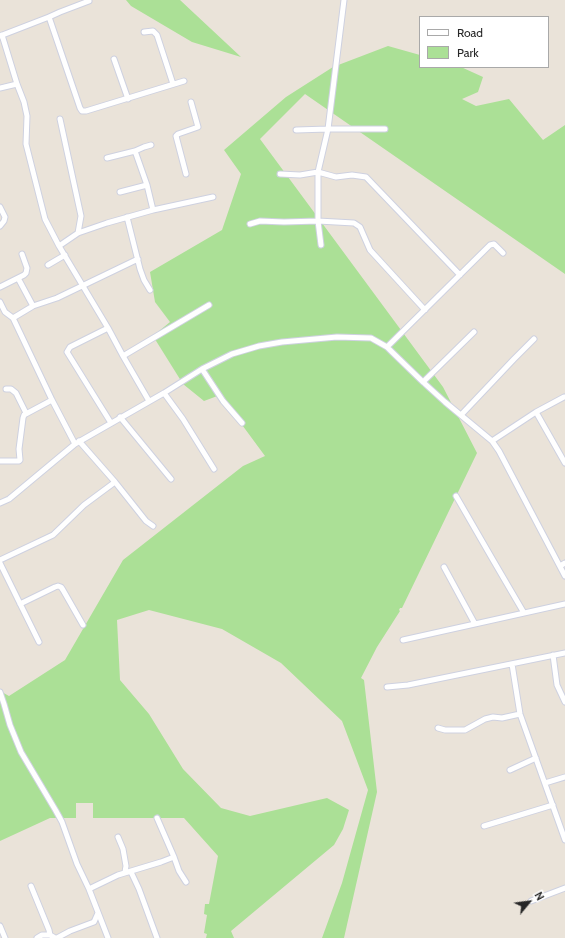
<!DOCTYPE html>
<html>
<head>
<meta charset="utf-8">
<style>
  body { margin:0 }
  #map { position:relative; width:565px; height:938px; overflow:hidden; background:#eae3d9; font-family:Cabin,sans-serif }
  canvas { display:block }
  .legend { position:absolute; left:419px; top:16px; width:130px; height:52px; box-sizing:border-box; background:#fff; border:1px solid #a9a9a9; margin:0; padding:5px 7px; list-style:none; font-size:12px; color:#272727 }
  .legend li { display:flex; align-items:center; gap:8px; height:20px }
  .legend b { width:20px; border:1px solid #a9a9a9 }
  .north { position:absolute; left:509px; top:882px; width:40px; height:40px; -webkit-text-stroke:3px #fff; paint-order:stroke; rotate:61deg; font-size:11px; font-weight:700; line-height:16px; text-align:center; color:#272727 }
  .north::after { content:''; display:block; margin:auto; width:14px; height:18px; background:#272727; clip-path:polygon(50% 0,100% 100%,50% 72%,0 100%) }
</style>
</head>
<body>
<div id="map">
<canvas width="565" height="938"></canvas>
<ul class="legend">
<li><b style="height:5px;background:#fff"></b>Road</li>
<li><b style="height:11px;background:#abe096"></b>Park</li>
</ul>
<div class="north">N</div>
</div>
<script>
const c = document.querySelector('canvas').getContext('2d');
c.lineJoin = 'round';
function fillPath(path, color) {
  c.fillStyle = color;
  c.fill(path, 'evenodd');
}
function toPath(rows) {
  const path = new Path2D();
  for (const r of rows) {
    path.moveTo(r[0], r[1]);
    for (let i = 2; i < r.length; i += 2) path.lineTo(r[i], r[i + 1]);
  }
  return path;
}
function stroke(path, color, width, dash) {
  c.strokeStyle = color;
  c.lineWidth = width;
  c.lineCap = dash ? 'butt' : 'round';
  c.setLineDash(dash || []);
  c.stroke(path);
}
const green = toPath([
  [126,0,180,0,241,57,192,42,131,6],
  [388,46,420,55,420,67,461,67,483,77,478,92,462,99,476,106,509,99,543,140,565,125,565,274,305,94,260,139,443,387,477,453,403,606,402,608,400,608,399,610,400,611,377,647,361,678,364,680,377,792,344,938,322,938,342,883,368,790,342,721,281,663,222,629,149,610,117,620,120,680,149,714,183,769,221,808,250,816,327,798,349,810,343,829,334,845,231,931,234,938,206,938,207,934,204,933,207,915,204,914,205,904,209,904,218,856,184,818,93,818,93,803,76,803,76,818,50,818,0,841,0,691,9,696,65,660,123,560,243,466,265,456,220,395,204,401,183,384,153,336,170,322,155,302,150,272,222,230,241,174,224,150,286,97,333,67]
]);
const minor = toPath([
  [49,17,60,12,89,1],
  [144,32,153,31,157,35,173,84],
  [2,35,17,84,24,102,27,116,26,144,45,219,59,246,108,328,123,356,149,401],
  [0,36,49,17,80,108,82,111,86,111,184,81],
  [114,59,128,99],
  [0,88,17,84],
  [60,119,81,216,78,233],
  [296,130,328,129,385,129],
  [135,151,147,185,153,210],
  [107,158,135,151,144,147,151,145],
  [186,174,176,136,178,134,198,127,191,102],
  [280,174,300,175,318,172,336,177,352,175,366,177,460,275],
  [120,192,147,185],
  [0,207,5,217,4,221,0,226],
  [127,217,140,269,144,280,150,290],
  [250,224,260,221,284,222,318,221,354,223,360,227,370,250,425,310],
  [321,245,318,221,318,172,328,129,344,0],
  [59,246,78,233,107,223,153,210,213,197],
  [48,265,65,255],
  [18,278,33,306],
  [0,287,24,275,26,273,27,268,22,254],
  [0,302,5,312,13,318,52,400,75,444],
  [13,318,33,306,57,298,138,259],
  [108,328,70,347,67,352,111,423],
  [387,347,490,245,494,244,503,253],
  [123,356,209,305],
  [202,369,223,401,242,423],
  [423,382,474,332],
  [6,389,11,389,16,393,26,413],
  [164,393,183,419,214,469],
  [536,412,565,463],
  [461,415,514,359,534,339],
  [120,417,171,479],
  [79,441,115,482,146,521,153,526],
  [492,441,536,412,564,397],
  [0,461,19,461,20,460,19,449,23,418,24,415,52,400],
  [456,496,493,560,524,613],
  [0,503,9,499,75,444,164,393,202,369,232,354,259,346,282,342,337,337,371,338,387,347,392,352,423,382,445,402,492,441,499,451,565,576],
  [0,560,53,535,84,505,115,482],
  [0,563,39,642],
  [560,566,565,563],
  [444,567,475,624],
  [20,604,55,587,58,586,61,587,63,590,83,625],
  [403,640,565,604],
  [553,655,557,685,565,702],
  [512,664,520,714,565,840],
  [387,687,408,685,565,653],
  [0,692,4,704,10,725,21,752,56,811,62,822,77,864,89,889,108,938],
  [438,728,445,730,465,730,485,719,493,717,502,718,520,714],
  [510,770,536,758],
  [545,783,565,777],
  [484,826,553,805],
  [118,837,123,849,126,866,125,872],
  [174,857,179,871,186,882],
  [131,872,139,889,157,938],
  [31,886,49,930,50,935],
  [89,889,118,875,161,862,174,857,157,818],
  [531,901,565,888],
  [0,926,5,938],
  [37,938,42,935,50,935,55,938],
  [57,938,70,931,94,922,98,913]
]);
fillPath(green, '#abe096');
stroke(minor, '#ced1e0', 7);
stroke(minor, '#fff', 5);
</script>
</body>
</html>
